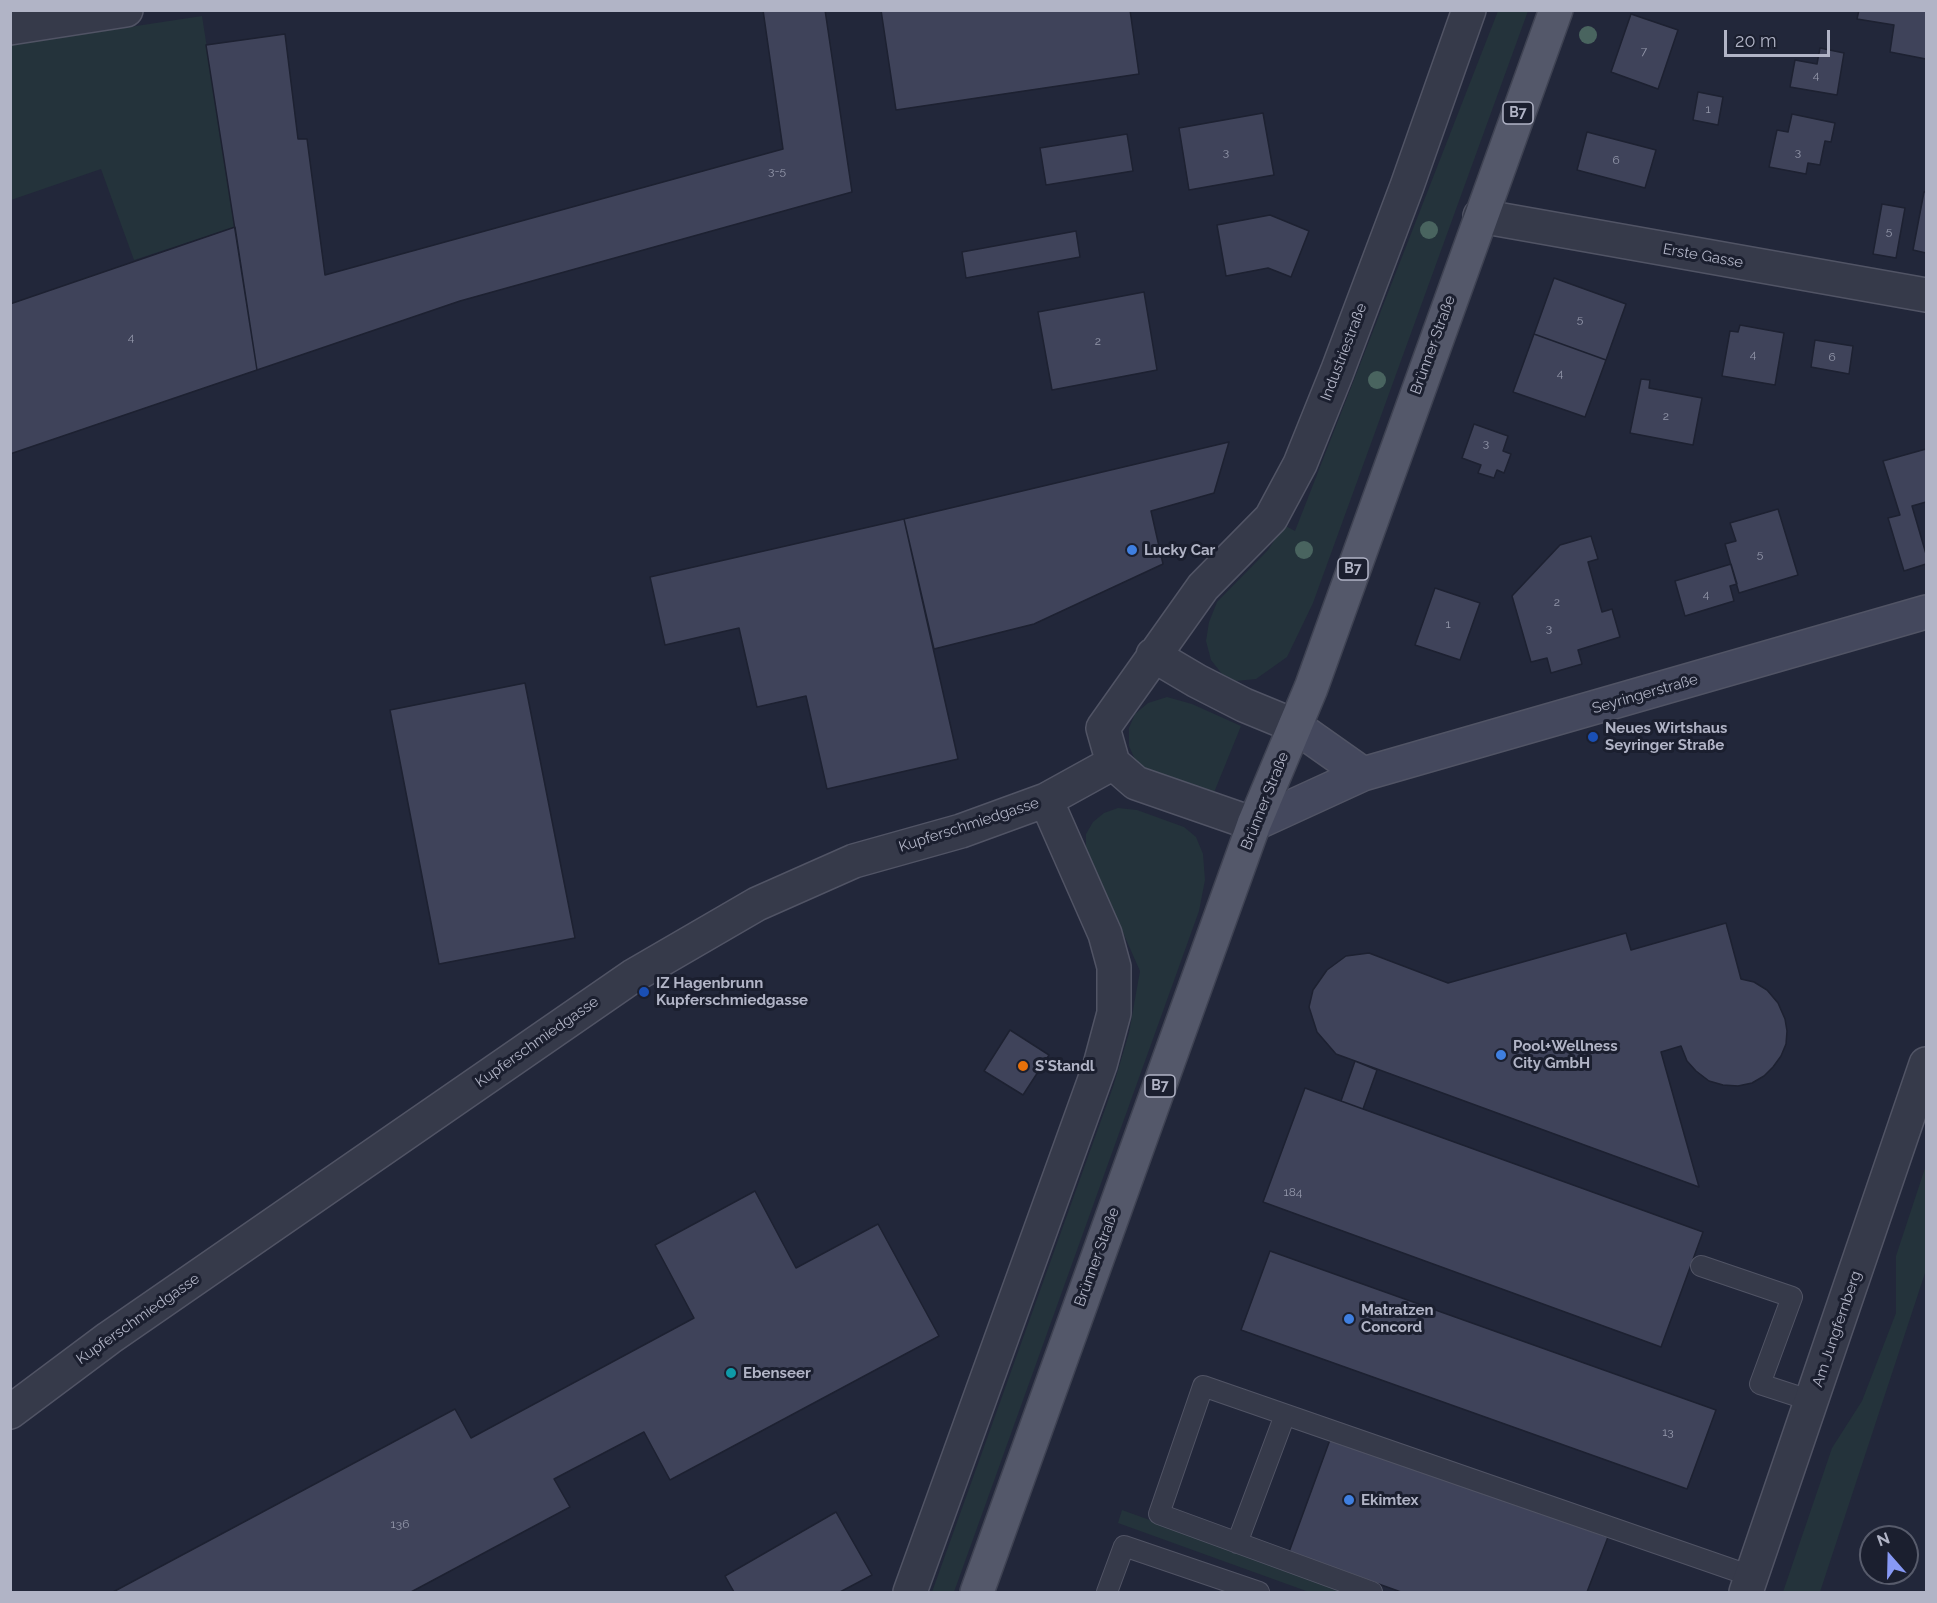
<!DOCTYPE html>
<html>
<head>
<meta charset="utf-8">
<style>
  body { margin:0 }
  #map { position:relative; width:1937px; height:1603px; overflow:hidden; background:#22273a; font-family:Raleway,sans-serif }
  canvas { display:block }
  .frame { position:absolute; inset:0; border:12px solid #b1b4c6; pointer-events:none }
  .north { position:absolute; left:1859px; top:1525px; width:60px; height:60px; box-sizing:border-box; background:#1b1f2f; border:2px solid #575b6b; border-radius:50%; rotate:340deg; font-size:16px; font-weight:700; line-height:24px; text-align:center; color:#b1b4c6 }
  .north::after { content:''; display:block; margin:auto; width:21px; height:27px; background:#8799f5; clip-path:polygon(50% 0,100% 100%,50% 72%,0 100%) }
  .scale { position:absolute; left:1724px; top:30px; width:106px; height:27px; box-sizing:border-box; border:3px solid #b1b4c6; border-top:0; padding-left:8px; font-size:18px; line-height:21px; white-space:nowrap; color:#b1b4c6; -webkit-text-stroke:4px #1b1f2f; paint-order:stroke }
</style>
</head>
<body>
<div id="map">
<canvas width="1937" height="1603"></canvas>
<div class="frame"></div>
<div class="north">N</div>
<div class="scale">20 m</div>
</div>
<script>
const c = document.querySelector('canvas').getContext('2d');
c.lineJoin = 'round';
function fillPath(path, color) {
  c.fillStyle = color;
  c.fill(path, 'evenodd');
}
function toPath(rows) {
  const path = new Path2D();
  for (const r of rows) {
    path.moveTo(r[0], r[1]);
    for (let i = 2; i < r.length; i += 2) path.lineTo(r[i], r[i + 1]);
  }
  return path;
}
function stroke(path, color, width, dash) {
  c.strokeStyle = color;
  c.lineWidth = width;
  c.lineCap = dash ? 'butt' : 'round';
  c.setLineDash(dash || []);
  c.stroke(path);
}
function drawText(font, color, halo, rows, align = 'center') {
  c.font = font + ' Raleway,sans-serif';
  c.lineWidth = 6;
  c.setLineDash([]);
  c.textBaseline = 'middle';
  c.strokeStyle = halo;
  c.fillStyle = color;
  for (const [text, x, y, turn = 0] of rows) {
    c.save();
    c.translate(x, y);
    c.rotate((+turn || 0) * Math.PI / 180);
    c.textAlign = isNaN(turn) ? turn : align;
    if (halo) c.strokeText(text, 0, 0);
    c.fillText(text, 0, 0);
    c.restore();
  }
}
const green = toPath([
  [1498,11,1528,11,1313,603,1287,657,1256,679,1236,681,1222,674,1211,660,1206,641,1209,622,1217,602,1268,550,1284,525,1295,531],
  [202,16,235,227,134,260,101,169,11,200,11,45],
  [1167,697,1192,704,1241,726,1213,795,1149,773,1137,764,1129,746,1129,728,1135,714,1148,703],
  [1118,808,1137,810,1184,827,1196,837,1203,854,1205,880,1199,911,954,1592,932,1592,1113,1087,1129,1033,1140,971,1086,849,1086,834,1093,822,1104,813],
  [1926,1165,1926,1270,1820,1592,1783,1592,1832,1448,1862,1401,1896,1313,1896,1256],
  [1122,1510,1349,1592,1309,1592,1118,1523]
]);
const building = toPath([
  [763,10,825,10,852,192,460,301,257,370,206,45,285,34,298,139,307,139,325,275,783,149,763,10],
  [881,10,1130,10,1139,74,896,110,881,10],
  [1859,10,1926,10,1926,59,1890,52,1894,25,1857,19,1859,10],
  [1631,14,1678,30,1658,89,1611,72,1631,14],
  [1820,48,1844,53,1837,95,1790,87,1795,60,1817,64,1820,48],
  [1698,92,1723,97,1718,125,1693,120,1698,92],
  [1263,113,1274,175,1189,190,1179,128,1263,113],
  [1792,114,1835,123,1831,142,1825,141,1820,165,1808,163,1806,174,1769,167,1777,130,1788,132,1792,114],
  [1587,132,1656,150,1645,188,1577,170,1587,132],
  [1127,134,1133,171,1046,185,1040,148,1127,134],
  [1924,192,1926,192,1926,253,1913,250,1924,192],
  [1882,204,1905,208,1896,258,1873,254,1882,204],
  [1270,215,1309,231,1291,277,1268,268,1226,276,1217,225,1270,215],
  [235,227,257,370,10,454,10,304,235,227],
  [1076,231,1080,257,966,278,962,252,1076,231],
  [1554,278,1626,304,1606,360,1534,334,1554,278],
  [1144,292,1157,370,1052,390,1038,312,1144,292],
  [1740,325,1784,333,1775,385,1722,376,1730,331,1738,332,1740,325],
  [1534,334,1606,360,1585,417,1513,392,1534,334],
  [1815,340,1853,346,1849,374,1811,367,1815,340],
  [1641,379,1650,380,1649,388,1702,398,1693,445,1630,433,1641,379],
  [1474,424,1508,436,1503,451,1511,454,1504,473,1497,470,1494,478,1478,473,1481,465,1462,458,1474,424],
  [1229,442,1214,493,1151,511,1163,564,1034,624,934,649,904,519,1229,442],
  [1926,449,1926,502,1912,506,1926,554,1926,564,1904,571,1888,518,1900,515,1883,461,1926,449],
  [1778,509,1798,575,1739,593,1725,544,1736,541,1730,523,1778,509],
  [904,519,958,759,827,789,806,696,757,707,739,628,665,645,650,577,904,519],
  [1591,536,1598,559,1588,562,1602,612,1612,609,1620,637,1578,650,1582,664,1551,673,1547,658,1531,662,1512,596,1560,545,1591,536],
  [1731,564,1737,584,1730,586,1734,601,1685,616,1675,581,1731,564],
  [1435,588,1480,603,1460,660,1415,645,1435,588],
  [525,683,575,938,439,964,390,710,525,683],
  [1726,923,1741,979,1754,982,1767,990,1778,1003,1785,1019,1787,1031,1786,1044,1781,1056,1773,1067,1764,1076,1752,1083,1738,1086,1723,1085,1709,1081,1696,1071,1687,1061,1681,1046,1661,1052,1699,1187,1336,1054,1317,1032,1309,1007,1313,990,1327,970,1346,956,1369,953,1448,983,1626,933,1631,950,1726,923],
  [1010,1030,1049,1055,1023,1095,984,1071,1010,1030],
  [1355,1061,1377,1070,1363,1109,1341,1101,1355,1061],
  [1305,1088,1703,1232,1661,1347,1263,1202,1305,1088],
  [755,1191,796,1268,878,1224,939,1336,670,1480,644,1432,554,1479,570,1507,411,1592,113,1592,455,1409,471,1438,694,1318,655,1245,755,1191],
  [1270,1251,1716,1410,1687,1489,1241,1330,1270,1251],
  [1331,1437,1608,1537,1587,1592,1401,1592,1289,1552,1331,1437],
  [836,1512,872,1575,840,1592,734,1592,725,1576,836,1512]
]);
const lane = toPath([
  [1701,1266,1792,1297,1760,1384,1812,1401],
  [1237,1543,1285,1415],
  [1107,1592,1124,1546,1259,1592],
  [1372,1592,1159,1514,1203,1386,1751,1576]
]);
const street = toPath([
  [10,28,126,10],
  [1480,216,1926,295],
  [1153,655,1197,681,1244,705,1295,726],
  [1254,824,1136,783,1113,763,1103,728,1203,587,1271,518,1300,464,1337,372,1407,186,1469,10],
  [10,1412,109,1338,633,976,757,904,854,861,961,831,1046,800,1113,763],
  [910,1592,1100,1065,1114,1013,1114,967,1105,934,1046,800],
  [1746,1592,1926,1064]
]);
const secondary = toPath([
  [1295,726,1363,774],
  [1254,824,1363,774,1926,612]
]);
const primary = toPath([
  [977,1592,1254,824,1311,688,1556,10]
]);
const trees = [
  [1588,35],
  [1429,230],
  [1377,380],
  [1304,550]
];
const markers = [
  [1132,550,6,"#3f7fe0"],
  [1593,737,6,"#1a4fb4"],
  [644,992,6,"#1a4fb4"],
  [1501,1055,6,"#3f7fe0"],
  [1023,1066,6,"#e8710a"],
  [1349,1319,6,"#3f7fe0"],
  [731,1373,6,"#0f9aa8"],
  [1349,1500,6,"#3f7fe0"]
];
const numberNames = [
  ["7",1644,51],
  ["4",1816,75],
  ["1",1708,109],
  ["3",1226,152],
  ["3",1798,152],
  ["6",1616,160],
  ["3-5",777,171],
  ["5",1889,231],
  ["5",1580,319],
  ["4",131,337],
  ["2",1098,341],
  ["4",1753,354],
  ["6",1832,357],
  ["4",1560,373],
  ["2",1666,416],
  ["3",1486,443],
  ["5",1760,554],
  ["4",1706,594],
  ["2",1557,602],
  ["1",1448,624],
  ["3",1549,628],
  ["184",1293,1192],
  ["13",1668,1432],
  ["136",400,1524]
];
const shields = [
  [1518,113,30],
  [1353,569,30],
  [1160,1086,30]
];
const shieldNames = [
  ["B7",1518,113],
  ["B7",1353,569],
  ["B7",1160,1086]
];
const streetNames = [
  ["Erste Gasse",1703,256,10],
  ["Brünner Straße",1433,345,-70],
  ["Industriestraße",1344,352,-69],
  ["Seyringerstraße",1645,694,-16],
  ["Brünner Straße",1265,801,-68],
  ["Kupferschmiedgasse",969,825,-18],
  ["Kupferschmiedgasse",537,1042,-35],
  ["Brünner Straße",1097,1257,-70],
  ["Kupferschmiedgasse",138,1319,-35],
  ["Am Jungfernberg",1837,1329,-71]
];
const poiNames = [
  ["Lucky Car",1144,550],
  ["Neues Wirtshaus",1605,728],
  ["Seyringer Straße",1605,745],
  ["IZ Hagenbrunn",656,983],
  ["Kupferschmiedgasse",656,1000],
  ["Pool+Wellness",1513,1046],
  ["City GmbH",1513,1063],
  ["S'Standl",1035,1066],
  ["Matratzen",1361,1310],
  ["Concord",1361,1327],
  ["Ebenseer",743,1373],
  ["Ekimtex",1361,1500]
];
fillPath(green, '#24333b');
fillPath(building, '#3f435a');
stroke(building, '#1d2131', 1.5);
stroke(lane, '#515465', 22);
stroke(street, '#515465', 36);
stroke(secondary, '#515465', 36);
stroke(primary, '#3f4353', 36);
stroke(lane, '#363a4a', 20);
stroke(street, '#363a4a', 33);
stroke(secondary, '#44485d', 33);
stroke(primary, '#54586a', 33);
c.fillStyle = '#49645f';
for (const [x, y] of trees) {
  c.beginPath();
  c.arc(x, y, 9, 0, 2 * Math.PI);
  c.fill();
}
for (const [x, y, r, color] of markers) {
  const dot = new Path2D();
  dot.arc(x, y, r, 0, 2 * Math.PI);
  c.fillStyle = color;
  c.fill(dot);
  stroke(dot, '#1b1f2f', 2);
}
drawText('12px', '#9498ab', null, numberNames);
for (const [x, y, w] of shields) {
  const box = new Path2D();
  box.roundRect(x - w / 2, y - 11, w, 22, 4.5);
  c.fillStyle = '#1b1f2f';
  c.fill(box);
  stroke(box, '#b1b4c6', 1.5);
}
drawText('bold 14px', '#b1b4c6', null, shieldNames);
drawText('15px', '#b1b4c6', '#1b1f2f', streetNames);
drawText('bold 15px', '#b1b4c6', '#1b1f2f', poiNames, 'left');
</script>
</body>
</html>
